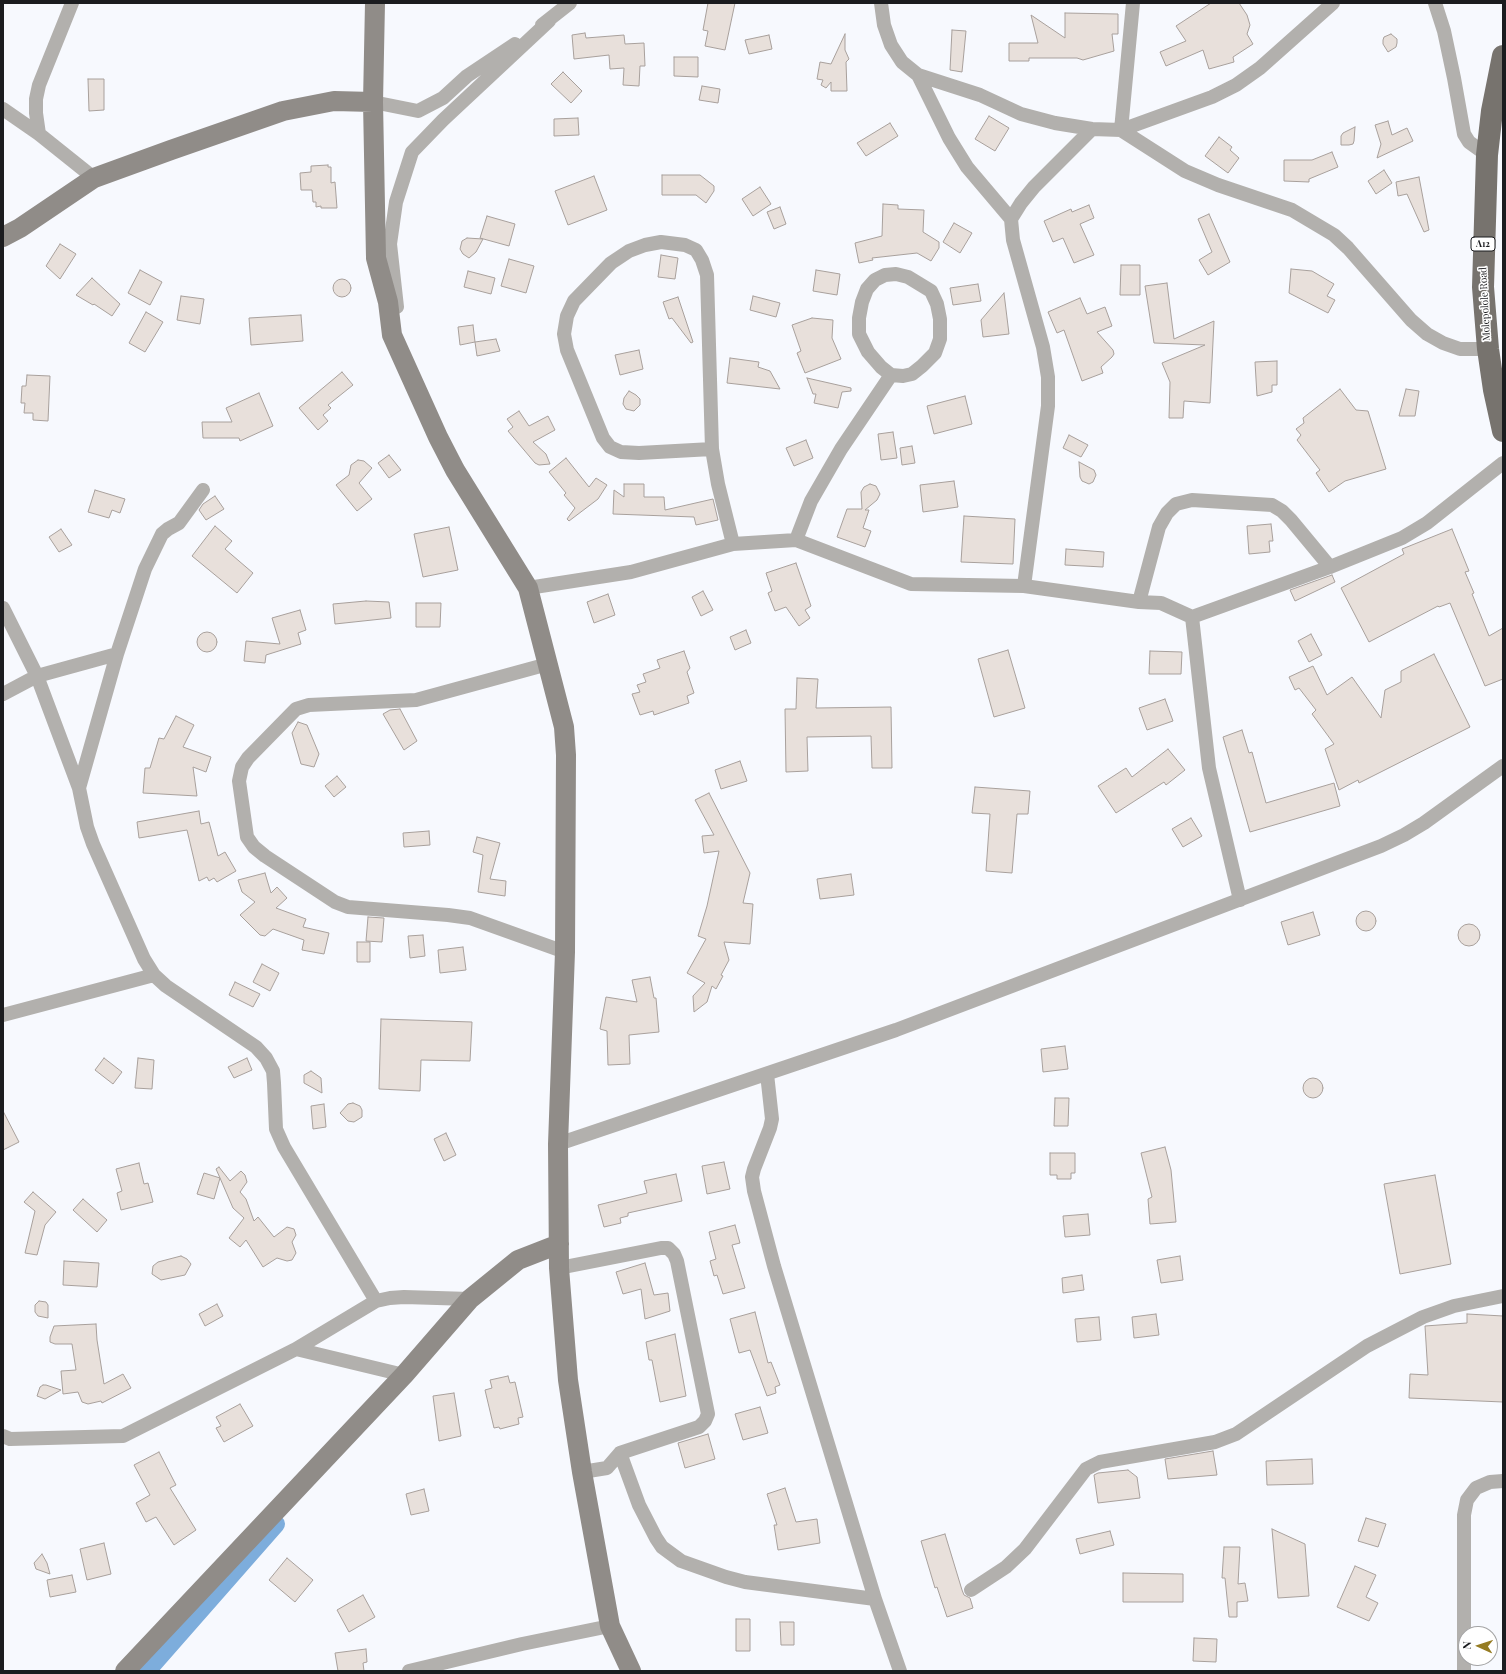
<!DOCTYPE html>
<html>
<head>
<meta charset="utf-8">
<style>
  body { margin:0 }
  #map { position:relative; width:1506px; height:1674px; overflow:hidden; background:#f7f9fe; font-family:"Playfair Display",serif }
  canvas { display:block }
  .frame { position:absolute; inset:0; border:4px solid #1b1c1f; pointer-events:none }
  .north { position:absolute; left:1458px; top:1626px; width:40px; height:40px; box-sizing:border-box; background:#fff; border:1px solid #a4a4a5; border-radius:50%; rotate:273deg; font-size:11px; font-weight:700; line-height:16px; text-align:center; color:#1b1c1f }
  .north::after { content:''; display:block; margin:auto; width:14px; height:18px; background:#967c23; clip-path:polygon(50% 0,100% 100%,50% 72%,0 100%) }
</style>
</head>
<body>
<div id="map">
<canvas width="1506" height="1674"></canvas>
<div class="frame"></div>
<div class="north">N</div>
</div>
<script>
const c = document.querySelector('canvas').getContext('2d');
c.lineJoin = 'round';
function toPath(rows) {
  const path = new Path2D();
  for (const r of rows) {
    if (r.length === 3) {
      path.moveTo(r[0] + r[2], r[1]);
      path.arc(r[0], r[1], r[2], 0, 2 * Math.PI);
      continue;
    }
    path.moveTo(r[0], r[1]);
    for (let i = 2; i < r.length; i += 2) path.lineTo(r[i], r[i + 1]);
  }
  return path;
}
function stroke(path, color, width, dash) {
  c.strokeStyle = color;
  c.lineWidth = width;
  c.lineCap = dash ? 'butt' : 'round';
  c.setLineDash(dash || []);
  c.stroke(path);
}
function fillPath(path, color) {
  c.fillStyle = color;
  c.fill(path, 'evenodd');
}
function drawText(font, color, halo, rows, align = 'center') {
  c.font = font + ' "Playfair Display",serif';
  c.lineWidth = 3;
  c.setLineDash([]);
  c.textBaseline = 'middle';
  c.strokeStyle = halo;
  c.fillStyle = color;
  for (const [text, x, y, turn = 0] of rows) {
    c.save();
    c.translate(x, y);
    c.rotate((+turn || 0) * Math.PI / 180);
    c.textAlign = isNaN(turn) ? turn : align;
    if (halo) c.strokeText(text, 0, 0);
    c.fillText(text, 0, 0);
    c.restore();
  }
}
const canal = toPath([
  [147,1671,276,1524]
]);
const building = toPath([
  [708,3,735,3,725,50,705,46,708,31,703,30,708,3],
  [1211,3,1239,3,1247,15,1250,25,1247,34,1253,44,1233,57,1234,62,1209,69,1203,50,1166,66,1160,52,1186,41,1176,26,1211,3],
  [1065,13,1118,14,1118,34,1112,34,1114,51,1083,60,1077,58,1029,58,1029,61,1009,61,1009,43,1038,43,1031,15,1065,38,1065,13],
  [952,30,966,31,962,72,950,70,952,30],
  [585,33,586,38,624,35,625,44,644,43,645,66,640,66,639,86,623,85,624,68,610,69,609,55,574,59,572,35,585,33],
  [845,34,845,50,849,59,846,62,847,91,831,91,831,82,826,88,821,85,823,80,817,79,820,62,831,64,845,34],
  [1391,34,1397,39,1397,43,1396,47,1388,52,1383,44,1383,40,1384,37,1391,34],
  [769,35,772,49,749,54,745,40,769,35],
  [674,57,698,57,698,77,674,76,674,57],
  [563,72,582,91,571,103,551,84,563,72],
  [88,79,104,79,104,110,89,111,88,79],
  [702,86,720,89,718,103,699,100,702,86],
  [989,116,1009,128,995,151,975,139,989,116],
  [578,118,579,135,554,136,554,119,578,118],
  [1388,121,1392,135,1407,128,1413,141,1377,158,1381,144,1375,125,1388,121],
  [890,123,898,136,866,156,857,143,890,123],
  [1355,127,1354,141,1353,144,1349,145,1341,145,1341,136,1343,133,1355,127],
  [1219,137,1232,147,1230,150,1239,158,1228,173,1205,156,1219,137],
  [1332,152,1338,167,1309,179,1309,182,1284,181,1284,160,1312,160,1332,152],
  [328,165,328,167,331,167,331,183,335,182,337,208,321,208,321,206,316,207,316,202,313,202,312,190,301,190,300,173,311,172,311,166,328,165],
  [1384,170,1392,183,1376,194,1368,181,1384,170],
  [662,175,700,175,714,186,714,191,706,203,696,195,662,195,662,175],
  [594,176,607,210,568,225,555,191,594,176],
  [1419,177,1429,230,1424,232,1407,194,1398,196,1396,182,1419,177],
  [760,187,771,204,753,216,742,199,760,187],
  [883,204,898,205,898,209,924,210,923,232,939,242,939,248,931,261,917,253,872,258,873,260,859,263,855,243,882,236,883,204],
  [1089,205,1094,218,1080,224,1094,255,1074,263,1063,238,1053,242,1044,221,1071,209,1072,212,1089,205],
  [780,207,786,224,774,229,767,212,780,207],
  [1209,214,1230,262,1208,275,1199,260,1212,252,1198,219,1209,214],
  [487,216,515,224,509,246,480,238,487,216],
  [954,223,972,233,960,253,943,242,954,223],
  [467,238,483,239,476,252,469,258,463,254,460,249,462,241,467,238],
  [60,244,76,254,60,279,46,266,60,244],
  [661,255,678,258,675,279,658,277,661,255],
  [509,259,534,266,526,293,501,286,509,259],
  [1121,265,1140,265,1140,295,1120,295,1121,265],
  [1291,269,1312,271,1334,284,1327,296,1335,300,1328,313,1289,293,1291,269],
  [140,270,162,282,150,305,128,293,140,270],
  [816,270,840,274,837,295,813,291,816,270],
  [468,271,495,278,491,294,464,287,468,271],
  [92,278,120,304,112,316,94,304,93,305,76,295,92,278],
  [342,288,9],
  [1167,283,1174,339,1214,321,1210,403,1184,401,1183,418,1169,418,1170,382,1162,363,1205,345,1154,343,1145,286,1167,283],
  [978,284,981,301,953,305,950,288,978,284],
  [1004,293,1009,334,983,337,981,320,1004,293],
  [181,296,204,299,200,324,177,320,181,296],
  [753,296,780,303,776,317,750,310,753,296],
  [678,297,693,342,691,343,672,318,669,319,663,302,678,297],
  [1080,298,1087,314,1105,307,1112,326,1097,332,1113,350,1114,354,1112,357,1101,367,1103,373,1082,381,1064,330,1057,333,1048,312,1080,298],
  [146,312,163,322,145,352,129,343,146,312],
  [301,315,303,341,251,345,249,318,301,315],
  [812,318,833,320,832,338,841,359,805,373,797,353,801,351,792,325,812,318],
  [473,325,475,342,460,345,458,327,473,325],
  [496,339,500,351,477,356,475,342,496,339],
  [639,350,643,369,620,375,615,355,639,350],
  [730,358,759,362,758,367,770,371,780,389,727,383,730,358],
  [1277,361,1277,385,1272,385,1272,392,1257,396,1255,362,1277,361],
  [342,372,353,385,328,405,331,408,323,415,328,421,318,430,299,408,342,372],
  [27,375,50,376,48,421,33,420,33,413,24,413,25,403,21,403,22,386,26,386,27,375],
  [807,378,851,388,851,391,842,392,838,408,814,403,816,394,813,394,807,378],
  [1340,389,1356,410,1368,411,1386,469,1345,481,1329,492,1316,473,1320,470,1297,440,1301,435,1296,429,1304,423,1303,418,1340,389],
  [1406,389,1419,391,1415,416,1399,416,1406,389],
  [629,391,636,395,640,399,640,405,634,411,626,409,623,404,624,398,629,391],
  [259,393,273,426,240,441,239,438,203,438,202,422,232,422,226,408,259,393],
  [965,396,972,424,934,434,927,406,965,396],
  [519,411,529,426,548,416,555,430,533,442,546,454,550,464,539,465,535,463,508,431,513,427,507,419,519,411],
  [893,432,897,458,881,460,878,434,893,432],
  [1069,435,1088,445,1081,457,1063,448,1069,435],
  [806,440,813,458,794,466,786,448,806,440],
  [912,446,915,463,902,465,900,448,912,446],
  [389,455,401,470,389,478,378,463,389,455],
  [566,458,589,487,596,478,607,485,598,499,569,521,567,519,575,508,564,495,566,493,549,472,566,458],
  [358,460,364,461,372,468,359,483,372,499,357,511,336,485,349,475,351,465,358,460],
  [1079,462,1094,470,1096,475,1093,482,1089,484,1082,481,1080,477,1079,462],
  [954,481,958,507,923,512,920,485,954,481],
  [624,484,644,484,644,497,664,497,665,510,713,499,718,520,696,525,694,517,613,514,614,490,624,497,624,484],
  [870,484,876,486,880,494,877,500,865,510,869,510,863,528,871,531,865,547,837,537,847,509,862,509,861,492,864,487,870,484],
  [95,490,125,499,120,513,112,510,109,518,88,512,95,490],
  [215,496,224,509,206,520,199,510,203,504,215,496],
  [964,516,1015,519,1013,564,961,562,964,516],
  [1271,524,1273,541,1269,541,1270,552,1249,554,1247,526,1271,524],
  [215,526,232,541,225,549,253,573,237,593,192,556,215,526],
  [449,527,458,570,423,577,414,534,449,527],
  [61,529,72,545,59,552,49,537,61,529],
  [1452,529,1469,571,1465,572,1474,593,1472,594,1489,636,1503,628,1503,679,1485,686,1450,603,1439,607,1438,606,1369,642,1341,588,1404,554,1402,549,1452,529],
  [1066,549,1104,552,1103,567,1065,565,1066,549],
  [796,563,811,606,805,610,810,618,799,626,786,607,775,611,768,593,772,591,766,573,796,563],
  [1332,575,1335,582,1295,601,1290,590,1332,575],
  [703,591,713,610,701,616,692,597,703,591],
  [608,594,615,615,594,623,587,602,608,594],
  [366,601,389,602,391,618,335,624,333,604,366,601],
  [416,603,441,603,440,627,416,627,416,603],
  [300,610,306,630,298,633,301,644,266,655,265,663,244,661,246,641,280,644,272,618,300,610],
  [746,630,751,643,735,650,730,637,746,630],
  [207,642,10],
  [1311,634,1322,655,1309,662,1298,641,1311,634],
  [1008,650,1025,708,994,717,978,659,1008,650],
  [684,651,690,668,687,672,694,693,687,696,689,703,654,715,653,711,640,715,632,694,640,692,637,685,646,682,643,674,660,668,657,660,684,651],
  [1150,651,1182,652,1181,674,1149,674,1150,651],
  [1434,654,1470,727,1359,783,1358,780,1339,790,1325,749,1334,744,1312,714,1316,710,1299,688,1295,690,1289,677,1313,666,1327,695,1352,677,1381,718,1385,690,1401,682,1401,671,1434,654],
  [797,678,818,679,816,708,891,707,892,768,872,768,871,736,807,737,808,771,786,772,785,709,796,709,797,678],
  [1165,699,1173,721,1147,730,1139,708,1165,699],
  [400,709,417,741,404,750,383,714,390,710,400,709],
  [176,716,194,725,183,747,211,757,206,772,193,767,197,796,143,793,145,768,150,768,159,738,164,739,176,716],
  [298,722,307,725,319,754,314,767,301,764,292,733,298,722],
  [1242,730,1249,753,1252,752,1266,803,1334,783,1340,806,1250,832,1223,737,1242,730],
  [1168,749,1185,770,1166,785,1164,782,1116,813,1098,786,1126,768,1132,777,1168,749],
  [740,761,747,781,721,789,715,770,740,761],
  [337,776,346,787,334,797,325,786,337,776],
  [975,787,1030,791,1028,814,1017,814,1012,873,986,871,990,814,972,813,975,787],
  [709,793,750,873,743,903,753,904,750,944,724,942,729,960,721,975,723,976,716,989,712,986,707,1002,694,1012,693,996,705,983,687,973,706,939,698,936,707,906,719,851,704,853,702,836,714,835,695,800,709,793],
  [199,811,201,824,209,822,218,856,225,852,236,871,217,882,214,878,209,881,207,877,199,881,187,830,139,838,137,822,199,811],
  [1191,818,1202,836,1183,847,1172,829,1191,818],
  [429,831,430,845,404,847,403,833,429,831],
  [477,837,500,843,490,879,506,881,505,896,478,892,483,855,473,852,477,837],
  [265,873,271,893,277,887,287,898,276,908,306,919,303,927,329,933,324,954,302,950,304,940,273,929,265,936,260,935,240,915,255,902,242,892,238,880,265,873],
  [851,874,854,895,820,899,817,879,851,874],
  [1366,921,10],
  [1313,912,1320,935,1288,945,1281,922,1313,912],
  [368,917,384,918,382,942,366,941,368,917],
  [1469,935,11],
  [423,935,425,956,410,958,408,936,423,935],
  [357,942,370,942,370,962,357,962,357,942],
  [463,947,466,970,440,973,438,950,463,947],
  [262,964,279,973,270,991,253,982,262,964],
  [650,977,654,998,656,998,659,1032,629,1035,630,1064,608,1065,607,1031,600,1029,606,997,637,1002,632,980,650,977],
  [235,982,260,994,253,1007,229,995,235,982],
  [381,1019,472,1022,470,1061,421,1060,420,1091,379,1089,381,1019],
  [1065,1046,1068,1069,1043,1072,1041,1049,1065,1046],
  [104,1058,122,1072,113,1084,95,1070,104,1058],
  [138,1058,154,1060,152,1089,135,1088,138,1058],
  [247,1058,252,1070,234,1078,228,1067,247,1058],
  [311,1071,321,1078,322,1093,304,1083,304,1075,311,1071],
  [1313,1088,10],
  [1055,1098,1069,1098,1068,1126,1054,1126,1055,1098],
  [353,1103,360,1106,362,1110,362,1117,354,1122,348,1121,340,1113,348,1104,353,1103],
  [324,1104,326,1127,313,1129,311,1106,324,1104],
  [3,1111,19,1142,3,1150,3,1111],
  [446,1133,456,1155,444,1161,434,1139,446,1133],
  [1165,1147,1171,1170,1176,1222,1150,1224,1148,1199,1152,1197,1141,1153,1165,1147],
  [1050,1153,1075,1153,1075,1173,1071,1173,1071,1179,1057,1179,1057,1175,1050,1175,1050,1153],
  [724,1162,730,1189,707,1194,702,1166,724,1162],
  [139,1163,144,1184,148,1183,153,1202,121,1210,117,1193,122,1191,116,1169,139,1163],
  [219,1167,230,1181,241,1171,245,1175,247,1182,240,1192,246,1199,254,1221,258,1217,274,1237,287,1227,294,1229,296,1235,292,1242,296,1253,292,1260,287,1261,277,1258,263,1267,246,1240,240,1247,229,1238,244,1218,233,1208,220,1178,214,1199,197,1194,204,1173,220,1178,216,1169,219,1167],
  [676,1174,682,1201,628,1213,628,1216,620,1218,621,1223,604,1227,598,1205,647,1193,644,1181,676,1174],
  [1435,1175,1451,1264,1400,1274,1384,1184,1435,1175],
  [33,1192,56,1212,45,1225,37,1255,25,1253,35,1211,24,1202,33,1192],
  [83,1199,107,1220,97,1232,73,1210,83,1199],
  [1088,1214,1090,1235,1065,1237,1063,1216,1088,1214],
  [735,1225,740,1243,732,1245,745,1288,723,1294,717,1275,714,1276,710,1261,716,1259,709,1232,735,1225],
  [181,1256,187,1259,191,1264,185,1275,161,1280,152,1274,153,1266,158,1262,181,1256],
  [1180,1256,1183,1280,1161,1283,1157,1260,1180,1256],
  [64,1261,99,1263,97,1287,63,1285,64,1261],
  [645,1263,654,1295,668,1293,670,1311,645,1319,641,1289,623,1294,616,1272,645,1263],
  [1082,1275,1084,1290,1063,1293,1062,1278,1082,1275],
  [39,1301,46,1302,48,1305,48,1318,38,1316,35,1312,35,1305,39,1301],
  [217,1304,223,1316,205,1326,199,1314,217,1304],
  [755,1312,768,1363,771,1362,780,1385,775,1387,776,1393,767,1396,750,1350,739,1353,730,1319,755,1312],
  [1156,1314,1159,1335,1134,1338,1132,1317,1156,1314],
  [1467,1314,1503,1316,1503,1402,1409,1398,1410,1374,1428,1375,1425,1326,1467,1323,1467,1314],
  [1099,1317,1101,1340,1077,1342,1075,1319,1099,1317],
  [96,1324,97,1340,104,1384,123,1374,131,1388,102,1403,101,1401,88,1404,82,1402,78,1392,63,1394,61,1371,76,1370,72,1344,55,1344,50,1342,50,1337,54,1326,96,1324],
  [675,1334,686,1396,660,1402,652,1360,649,1360,646,1342,675,1334],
  [508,1376,510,1383,515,1382,523,1417,518,1418,519,1424,500,1429,499,1427,494,1428,485,1390,492,1388,490,1380,508,1376],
  [43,1385,46,1385,61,1390,45,1399,37,1396,40,1387,43,1385],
  [454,1393,461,1436,439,1441,433,1396,454,1393],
  [240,1404,253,1426,224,1442,216,1428,221,1426,216,1417,240,1404],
  [760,1407,768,1433,743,1440,735,1414,760,1407],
  [708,1434,715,1459,685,1468,678,1443,708,1434],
  [1213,1451,1217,1475,1168,1479,1165,1459,1213,1451],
  [159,1452,176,1485,170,1488,196,1530,174,1545,156,1517,146,1522,136,1503,150,1495,134,1465,159,1452],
  [1312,1459,1313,1484,1267,1485,1266,1461,1312,1459],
  [1128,1470,1137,1477,1140,1498,1098,1503,1094,1475,1098,1473,1128,1470],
  [785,1488,796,1522,817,1519,820,1543,778,1550,774,1525,777,1525,767,1494,785,1488],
  [424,1489,429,1511,411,1515,406,1494,424,1489],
  [1366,1518,1386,1524,1378,1547,1358,1541,1366,1518],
  [1272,1529,1305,1544,1309,1596,1278,1598,1272,1529],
  [1110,1531,1114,1545,1080,1554,1076,1539,1110,1531],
  [945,1534,962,1590,964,1595,970,1598,973,1608,947,1617,937,1587,935,1588,921,1541,945,1534],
  [104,1543,111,1574,87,1580,80,1549,104,1543],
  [1224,1547,1240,1547,1238,1584,1245,1583,1248,1601,1237,1602,1237,1617,1229,1617,1225,1578,1222,1578,1224,1547],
  [42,1554,47,1563,50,1574,36,1569,34,1563,42,1554],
  [287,1558,313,1580,295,1602,269,1580,287,1558],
  [1355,1566,1376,1575,1366,1597,1378,1603,1369,1621,1337,1607,1355,1566],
  [1123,1573,1183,1574,1183,1602,1123,1602,1123,1573],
  [72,1575,76,1592,50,1597,47,1580,72,1575],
  [363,1595,375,1617,349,1632,337,1610,363,1595],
  [736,1619,750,1619,750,1651,736,1651,736,1619],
  [780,1622,794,1622,794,1645,781,1645,780,1622],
  [1194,1638,1217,1639,1216,1662,1193,1661,1194,1638],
  [366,1649,367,1662,363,1663,364,1671,338,1671,335,1653,366,1649]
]);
const street = toPath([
  [72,3,39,85,36,99,36,113,39,134,94,178],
  [881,3,884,25,891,45,902,62,918,75,949,138,967,167,1011,219,1013,240,1043,347,1048,377,1048,406,1024,586],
  [1133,3,1121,130,1212,97,1236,85,1260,68,1333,3],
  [1435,3,1444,31,1454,78,1464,134,1469,142,1487,155],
  [542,25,570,3],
  [918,75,980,95,1021,114,1055,123,1092,129,1121,130,1185,171,1218,185,1292,210,1334,235,1348,248,1411,320,1427,334,1443,343,1460,349,1488,349],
  [373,102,418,111,443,98,467,76,515,44],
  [3,109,39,134],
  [1011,219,1021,203,1034,187,1092,129],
  [896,274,908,277,931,291,937,304,940,319,940,339,935,353,922,366,912,374,903,376,891,375,881,367,868,352,859,334,859,318,862,302,867,289,875,280,885,275,896,274],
  [397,307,390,244,396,202,412,152,443,120,549,21],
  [712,449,639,453,621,452,610,447,603,438,567,350,564,334,567,316,574,301,611,263,629,251,645,245,661,242,685,245,696,250,702,260,707,275,712,449,718,484,733,544],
  [796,540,811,501,841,449,891,375],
  [528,588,631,572,733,544,796,540,911,584,1024,586,1139,602,1161,603,1192,617,1330,567,1402,538,1427,523,1503,463],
  [1139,602,1159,527,1167,513,1176,504,1192,500,1272,505,1282,511,1291,520,1330,567],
  [3,608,37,676,79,788,87,827,93,844,144,959,154,975,166,986,256,1047,266,1058,273,1071,274,1083,276,1129,284,1147,376,1301],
  [1192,617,1209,768,1240,900],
  [548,664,416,700,309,705,296,709,248,758,242,767,239,781,247,837,254,847,265,856,335,902,348,907,448,915,470,918,565,952],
  [3,694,37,676,117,654],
  [79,788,117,654,145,569,162,534,168,529,179,523,203,490],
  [3,1015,154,975],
  [767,1074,772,1119,770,1128,754,1169,752,1177,754,1191,774,1266,875,1599],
  [558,1144,896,1030,1381,846,1404,835,1424,823,1503,766],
  [559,1268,661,1248,668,1248,674,1254,677,1261,708,1414,705,1421,699,1427,620,1453],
  [296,1349,404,1375],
  [3,1436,10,1439,123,1436,296,1349,376,1301,390,1298,404,1297,470,1299],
  [582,1472,607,1468,620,1453,639,1505,656,1538,662,1547,681,1561,726,1577,745,1582,875,1599,900,1671],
  [971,1590,1006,1567,1025,1549,1086,1469,1100,1462,1215,1442,1236,1434,1367,1346,1423,1317,1454,1306,1503,1296],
  [409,1671,522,1644,610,1626],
  [1464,1671,1464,1515,1467,1500,1476,1488,1490,1482,1503,1481]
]);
const secondary = toPath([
  [375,3,373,102,376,258,388,302,392,335,438,437,455,470,528,588,564,727,566,755,565,952,558,1144,559,1268,568,1380,582,1472,610,1626,631,1671],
  [3,237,20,228,94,178,171,150,283,111,334,101,373,102],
  [125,1671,404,1375,470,1299,518,1260,559,1244]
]);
const primary = toPath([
  [1503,56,1492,111,1487,155,1483,287,1488,349,1494,390,1503,431]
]);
const shields = [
  [1483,244,24]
];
const shieldNames = [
  ["A12",1483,244]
];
const streetNames = [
  ["Molepolole Road",1485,304,-93]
];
stroke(canal, '#7daddc', 18);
fillPath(building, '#e8e0db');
stroke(building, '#a8a09c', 1);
stroke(street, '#b2b0ad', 14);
stroke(secondary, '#908c88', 20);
stroke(primary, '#77736e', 22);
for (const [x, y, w] of shields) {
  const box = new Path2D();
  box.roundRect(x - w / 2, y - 7, w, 14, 3);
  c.fillStyle = '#fff';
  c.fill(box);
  stroke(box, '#1b1c1f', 1);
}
drawText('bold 9px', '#1b1c1f', null, shieldNames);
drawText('10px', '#1b1c1f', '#fff', streetNames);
</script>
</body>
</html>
